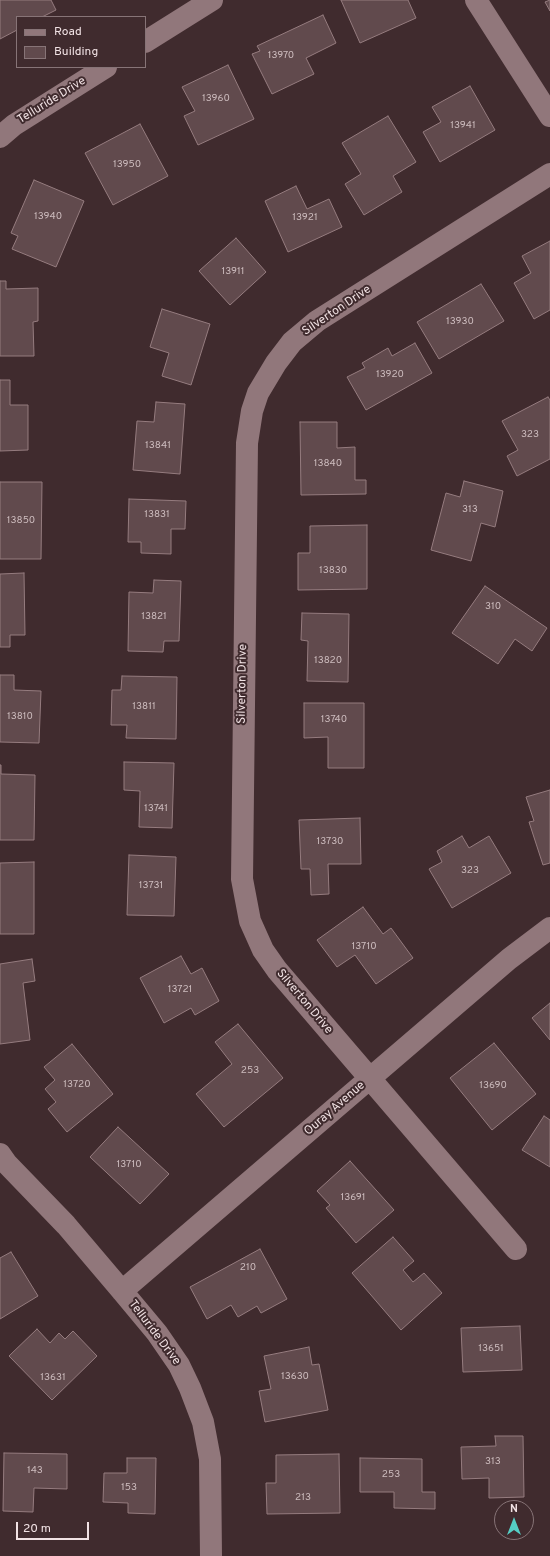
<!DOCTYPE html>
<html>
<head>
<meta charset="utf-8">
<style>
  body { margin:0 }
  #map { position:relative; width:550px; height:1556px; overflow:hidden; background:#402b2e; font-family:Overpass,sans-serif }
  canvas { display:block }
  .legend { position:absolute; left:16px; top:16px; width:130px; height:52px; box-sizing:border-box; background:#402b2e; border:1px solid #877477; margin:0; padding:5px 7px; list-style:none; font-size:12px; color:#f1e2e4 }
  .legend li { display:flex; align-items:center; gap:8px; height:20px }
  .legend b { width:20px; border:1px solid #877477 }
  .north { position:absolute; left:494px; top:1500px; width:40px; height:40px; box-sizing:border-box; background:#402b2e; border:1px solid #877477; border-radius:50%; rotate:0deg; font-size:11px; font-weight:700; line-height:16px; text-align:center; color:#f1e2e4 }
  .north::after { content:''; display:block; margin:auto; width:14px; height:18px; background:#55cec5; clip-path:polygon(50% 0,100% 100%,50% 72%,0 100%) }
  .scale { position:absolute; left:16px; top:1522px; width:73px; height:18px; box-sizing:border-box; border:2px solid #f1e2e4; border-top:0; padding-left:5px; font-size:12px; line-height:14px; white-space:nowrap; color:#f1e2e4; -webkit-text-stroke:3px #402b2e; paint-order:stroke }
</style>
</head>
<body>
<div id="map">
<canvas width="550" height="1556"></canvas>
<ul class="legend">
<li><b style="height:5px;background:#91777b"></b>Road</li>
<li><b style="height:11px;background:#614a4d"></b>Building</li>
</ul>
<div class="north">N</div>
<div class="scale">20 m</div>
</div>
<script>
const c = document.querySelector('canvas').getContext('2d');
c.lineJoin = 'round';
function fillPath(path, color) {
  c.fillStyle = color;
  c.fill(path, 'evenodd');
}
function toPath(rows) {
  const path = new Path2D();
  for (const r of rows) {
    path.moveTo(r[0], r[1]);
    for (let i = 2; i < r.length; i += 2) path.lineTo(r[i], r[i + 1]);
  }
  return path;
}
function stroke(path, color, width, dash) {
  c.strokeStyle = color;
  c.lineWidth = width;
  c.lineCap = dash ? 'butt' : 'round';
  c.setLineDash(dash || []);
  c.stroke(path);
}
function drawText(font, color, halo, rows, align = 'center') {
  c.font = font + ' Overpass,sans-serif';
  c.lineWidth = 4;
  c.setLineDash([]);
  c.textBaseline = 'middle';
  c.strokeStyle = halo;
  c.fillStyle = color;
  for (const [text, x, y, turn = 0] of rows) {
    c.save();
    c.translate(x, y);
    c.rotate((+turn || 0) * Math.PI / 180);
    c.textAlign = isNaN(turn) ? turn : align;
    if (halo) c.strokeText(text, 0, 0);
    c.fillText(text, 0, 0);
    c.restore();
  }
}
const building = toPath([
  [0,0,51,0,56,10,42,17,17,17,17,30,0,39,0,0],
  [341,0,408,0,416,18,360,43,341,0],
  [550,0,550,11,545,2,550,0],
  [323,15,336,43,306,58,314,74,272,94,252,54,260,51,257,46,323,15],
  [228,65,254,119,198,145,184,116,195,111,182,87,228,65],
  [470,86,495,130,440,162,423,132,441,122,432,107,470,86],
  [388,116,416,162,393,176,402,192,364,215,345,184,361,174,342,143,388,116],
  [140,124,168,176,113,205,85,153,140,124],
  [34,180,84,201,56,267,12,249,18,236,11,233,34,180],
  [296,186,307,209,329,199,342,227,288,252,265,201,296,186],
  [236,238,266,272,230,305,199,271,236,238],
  [550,241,550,310,534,319,514,283,531,273,522,256,550,241],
  [0,281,6,281,6,289,38,288,38,321,33,322,34,356,0,356,0,281],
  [481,284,504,321,439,359,417,322,481,284],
  [162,309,210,324,191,385,162,376,169,353,150,347,162,309],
  [415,343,432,373,366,410,347,377,365,368,362,363,388,348,392,356,415,343],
  [0,380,10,380,10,405,28,405,28,450,0,451,0,380],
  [548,397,550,400,550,459,517,476,507,456,518,450,502,421,548,397],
  [156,402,185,404,180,474,133,470,137,421,154,422,156,402],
  [300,422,337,422,337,448,355,447,355,480,366,480,366,494,301,495,300,422],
  [464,481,503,491,495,527,481,523,471,561,431,550,446,493,460,497,464,481],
  [0,482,42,482,41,559,0,559,0,482],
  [129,499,186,501,185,529,171,529,171,554,141,553,141,542,128,542,129,499],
  [367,525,367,589,298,590,298,553,310,553,310,526,367,525],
  [24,573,25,635,10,635,10,647,0,647,0,574,24,573],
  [154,580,181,581,179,641,164,641,163,652,128,651,129,592,153,593,154,580],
  [485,586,547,628,532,651,515,639,498,664,452,633,485,586],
  [302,613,349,614,348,682,307,681,308,641,301,640,302,613],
  [0,675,14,675,14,690,41,691,39,743,0,742,0,675],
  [122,676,177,677,176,739,126,738,127,725,111,725,112,690,121,690,122,676],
  [304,703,364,703,364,768,328,768,328,737,304,738,304,703],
  [124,762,174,763,172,828,139,827,140,791,124,790,124,762],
  [0,765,1,765,1,774,35,775,34,840,0,840,0,765],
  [550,790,550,863,543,865,529,822,534,821,526,797,550,790],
  [360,818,361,864,328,864,329,894,311,895,310,869,301,869,299,820,360,818],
  [462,836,469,848,489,836,511,873,452,908,429,869,442,862,437,851,462,836],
  [129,855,176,857,174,916,127,915,129,855],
  [34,862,34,934,0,934,0,863,34,862],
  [363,907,383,934,391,928,413,958,376,984,355,955,337,967,317,940,363,907],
  [181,956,191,974,202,968,219,1001,195,1015,191,1008,164,1023,140,978,181,956],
  [32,959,35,981,23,983,30,1040,0,1044,0,964,32,959],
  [550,1003,550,1040,532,1018,550,1003],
  [238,1024,283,1078,224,1127,196,1094,232,1064,215,1042,238,1024],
  [494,1043,536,1094,492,1130,450,1078,494,1043],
  [72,1044,113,1094,67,1132,48,1109,56,1102,45,1089,55,1080,44,1067,72,1044],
  [544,1116,550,1120,550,1167,522,1150,544,1116],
  [118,1127,169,1174,140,1204,90,1157,118,1127],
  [350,1161,394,1210,356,1243,326,1208,330,1205,317,1191,350,1161],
  [393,1237,414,1261,403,1270,413,1282,424,1273,442,1293,401,1330,352,1273,393,1237],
  [260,1249,287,1299,261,1313,257,1306,238,1317,231,1305,207,1319,190,1287,260,1249],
  [11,1252,38,1296,0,1319,0,1258,11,1252],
  [520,1326,522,1370,463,1372,461,1328,520,1326],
  [37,1329,50,1343,59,1333,65,1339,73,1331,97,1356,52,1400,9,1356,37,1329],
  [309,1347,312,1365,319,1364,328,1410,265,1422,259,1391,271,1389,264,1356,309,1347],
  [495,1436,523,1436,524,1497,489,1498,489,1478,462,1479,461,1447,496,1446,495,1436],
  [4,1453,67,1454,67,1489,34,1488,33,1512,3,1511,4,1453],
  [339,1454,340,1513,267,1514,266,1483,276,1483,276,1455,339,1454],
  [127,1458,156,1458,155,1514,128,1513,128,1503,103,1502,104,1473,127,1473,127,1458],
  [360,1458,422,1459,422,1492,435,1492,435,1509,394,1508,394,1492,360,1492,360,1458]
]);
const minor = toPath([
  [476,0,550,116],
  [145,42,212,0],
  [0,137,14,125,106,67],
  [0,1154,7,1164,66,1225,122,1291,157,1333,179,1365,190,1388,203,1422,210,1459,211,1556],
  [516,1249,277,970,263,950,250,921,242,879,247,443,252,411,258,393,276,363,292,342,317,321,550,174],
  [122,1291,509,959,550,928]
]);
const numberNames = [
  ["13970",281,56],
  ["13960",216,99],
  ["13941",463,126],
  ["13950",127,165],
  ["13940",48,217],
  ["13921",305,218],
  ["13911",233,272],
  ["13930",460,322],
  ["13920",390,375],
  ["323",530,435],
  ["13841",158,446],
  ["13840",328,464],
  ["313",470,510],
  ["13831",157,515],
  ["13850",21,521],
  ["13830",333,571],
  ["310",493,607],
  ["13821",154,617],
  ["13820",328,661],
  ["13811",144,707],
  ["13810",20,717],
  ["13740",334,720],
  ["13741",156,809],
  ["13730",330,842],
  ["323",470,871],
  ["13731",151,886],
  ["13710",364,947],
  ["13721",180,990],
  ["253",250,1071],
  ["13720",77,1085],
  ["13690",493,1086],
  ["13710",129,1165],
  ["13691",353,1198],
  ["210",248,1268],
  ["13651",491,1349],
  ["13630",295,1377],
  ["13631",53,1378],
  ["313",493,1462],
  ["143",35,1471],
  ["253",391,1475],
  ["153",129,1488],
  ["213",303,1498]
];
const streetNames = [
  ["Telluride Drive",52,101,-32],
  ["Silverton Drive",337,311,-34],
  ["Silverton Drive",243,684,-89],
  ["Silverton Drive",304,1002,50],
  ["Ouray Avenue",335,1109,-41],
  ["Telluride Drive",154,1333,53]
];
fillPath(building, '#614a4d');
stroke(building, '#957c7f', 1);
stroke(minor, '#91777b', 22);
drawText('10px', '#cdbcbe', null, numberNames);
drawText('12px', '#f1e2e4', '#402b2e', streetNames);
</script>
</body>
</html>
